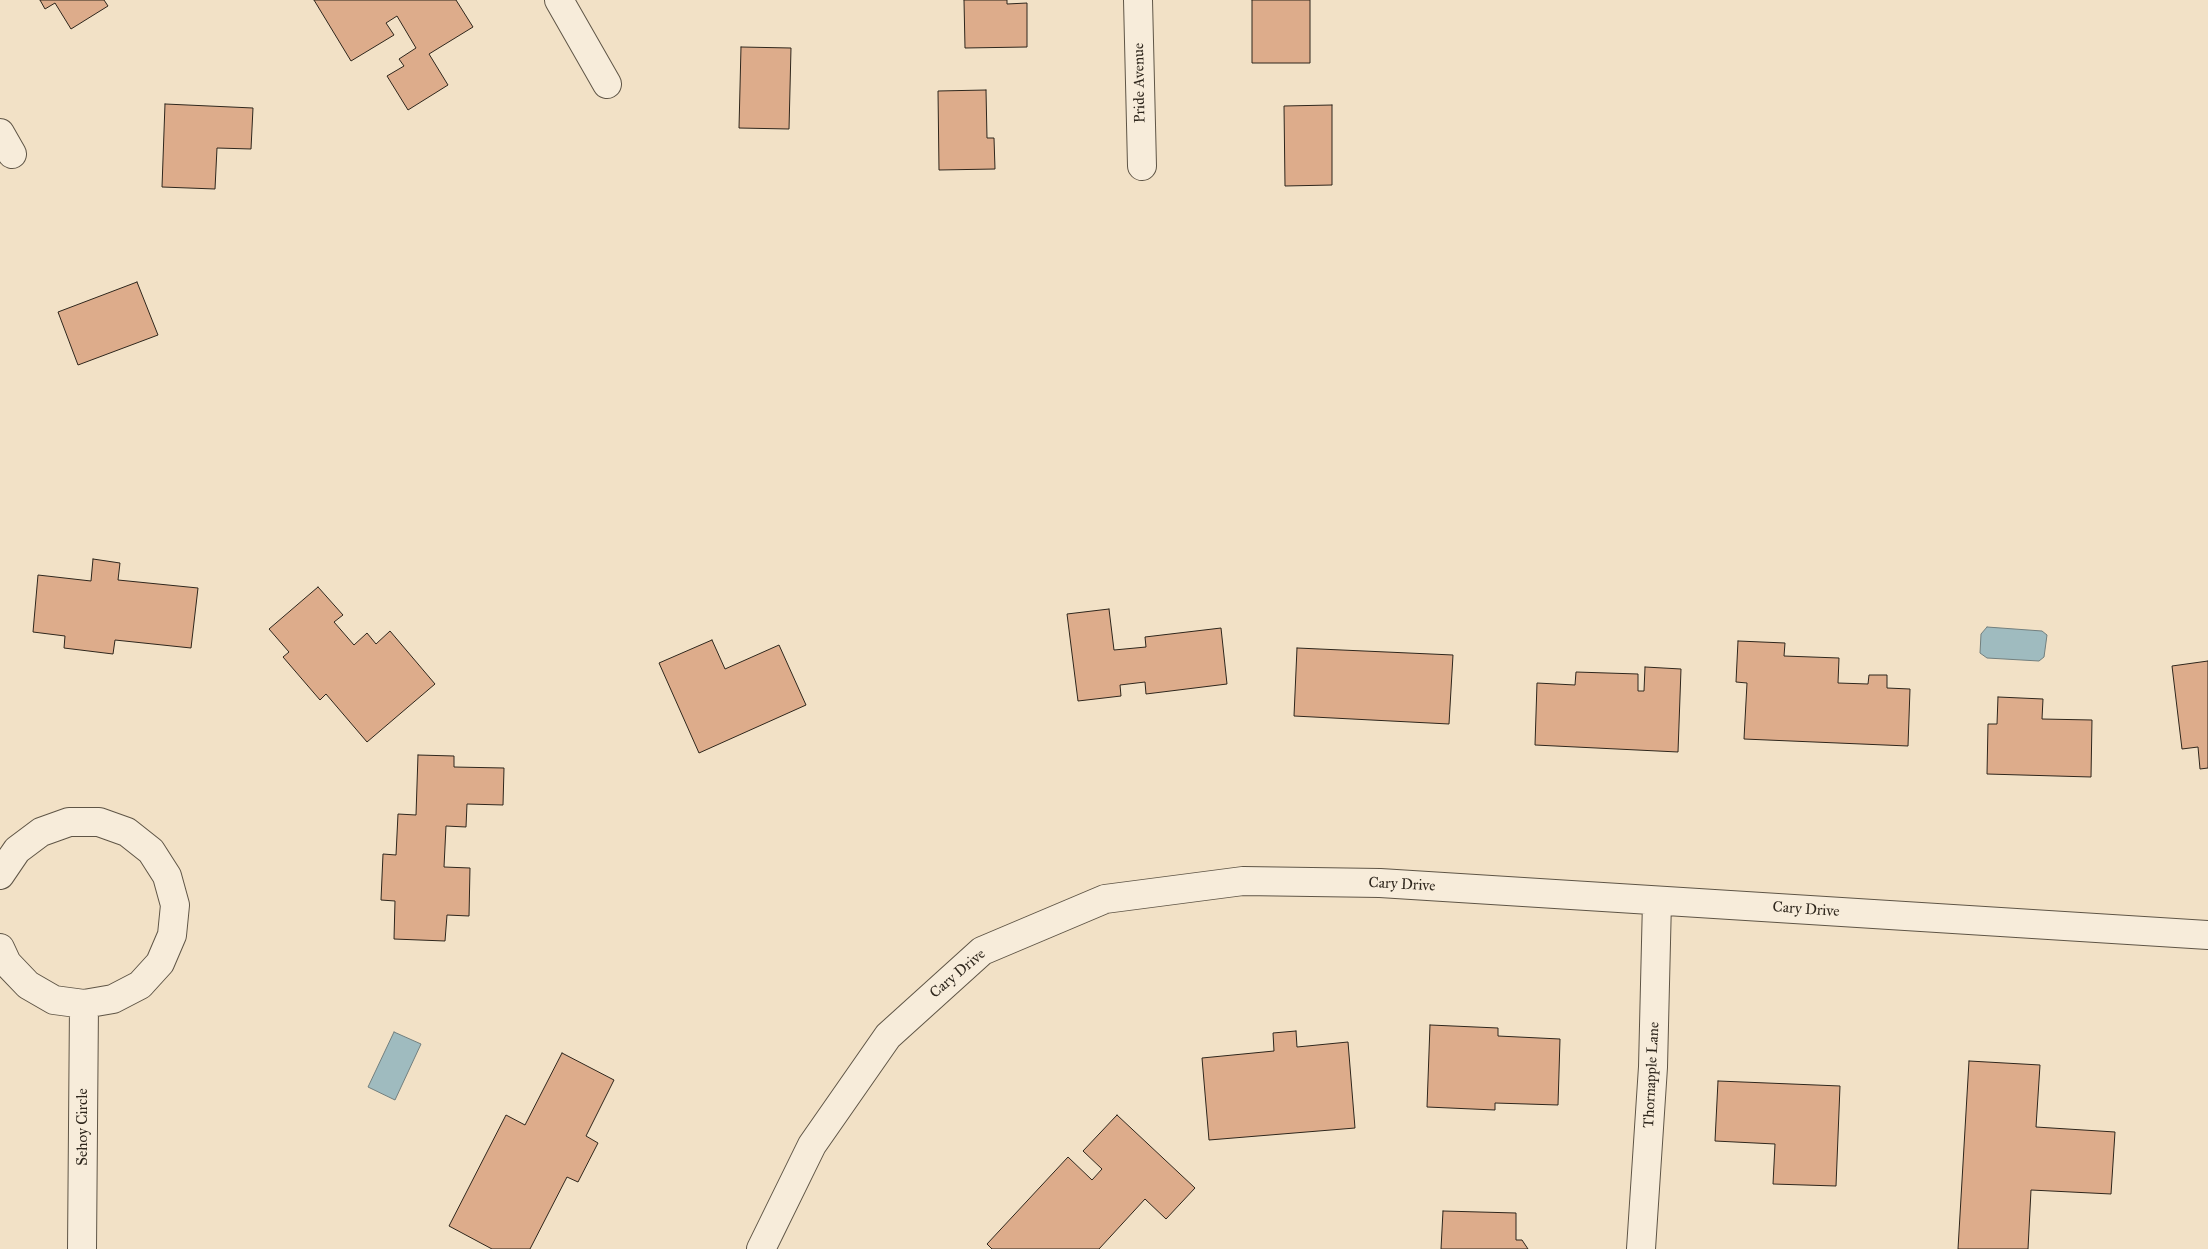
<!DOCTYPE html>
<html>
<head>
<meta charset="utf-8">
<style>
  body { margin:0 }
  canvas { display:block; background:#f2e1c6 }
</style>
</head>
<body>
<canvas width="2208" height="1249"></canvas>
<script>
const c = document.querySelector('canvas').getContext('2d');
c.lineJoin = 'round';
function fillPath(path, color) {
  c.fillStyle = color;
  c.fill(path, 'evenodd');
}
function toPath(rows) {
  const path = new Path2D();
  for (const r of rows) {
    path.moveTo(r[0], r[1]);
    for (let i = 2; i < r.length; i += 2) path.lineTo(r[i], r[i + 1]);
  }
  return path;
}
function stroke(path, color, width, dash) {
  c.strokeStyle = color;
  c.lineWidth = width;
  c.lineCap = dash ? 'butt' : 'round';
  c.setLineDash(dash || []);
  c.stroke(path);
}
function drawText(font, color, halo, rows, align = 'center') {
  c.font = font + ' "IM FELL Great Primer",serif';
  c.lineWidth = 4;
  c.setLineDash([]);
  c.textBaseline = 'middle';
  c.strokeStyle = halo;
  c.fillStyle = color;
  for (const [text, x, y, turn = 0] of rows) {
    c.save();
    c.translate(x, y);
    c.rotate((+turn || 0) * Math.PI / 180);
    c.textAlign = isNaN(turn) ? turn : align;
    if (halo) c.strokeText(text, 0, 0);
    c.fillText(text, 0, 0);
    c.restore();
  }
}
const water = toPath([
  [1987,627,2042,631,2047,635,2044,657,2039,661,1987,658,1980,653,1981,634,1987,627],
  [394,1032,421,1044,395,1100,368,1087,394,1032]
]);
const building = toPath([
  [40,0,104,0,108,6,71,29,55,3,45,9,40,0],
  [314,0,456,0,473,27,429,54,448,85,408,110,387,76,404,66,399,59,416,48,397,16,386,23,394,35,351,61,314,0],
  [964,0,1007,0,1007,4,1027,3,1027,47,965,48,964,0],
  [1252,0,1310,0,1310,63,1252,63,1252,0],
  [741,47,791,48,789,129,739,128,741,47],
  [986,90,987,138,994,138,995,169,939,170,938,91,986,90],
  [165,104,253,108,251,149,217,148,215,189,162,187,165,104],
  [1332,105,1332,185,1285,186,1284,106,1332,105],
  [137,282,158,335,78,365,58,312,137,282],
  [93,559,120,563,118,580,198,588,191,648,115,640,113,654,64,648,65,636,33,632,38,575,91,581,93,559],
  [318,587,343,615,334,622,354,645,367,633,376,644,390,631,435,684,367,742,326,694,320,700,283,657,289,652,269,629,318,587],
  [1109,609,1114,650,1146,647,1145,637,1221,628,1227,684,1146,694,1145,682,1120,685,1121,696,1078,701,1067,614,1109,609],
  [712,640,725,669,779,645,806,705,699,753,659,663,712,640],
  [1738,641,1785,643,1784,656,1839,658,1838,683,1868,684,1869,675,1887,675,1887,688,1910,689,1908,746,1744,739,1747,683,1736,682,1738,641],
  [1297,648,1453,655,1449,724,1294,716,1297,648],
  [2208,661,2208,768,2200,769,2198,747,2182,749,2172,666,2208,661],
  [1645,667,1681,669,1678,752,1535,745,1537,683,1575,685,1576,672,1638,674,1638,691,1644,691,1645,667],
  [1998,697,2043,699,2042,719,2092,720,2091,777,1987,774,1988,724,1997,724,1998,697],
  [418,755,454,756,454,767,504,768,503,805,467,804,466,827,446,826,444,867,470,868,469,916,447,915,445,941,394,939,395,901,381,900,383,854,396,855,398,814,416,815,418,755],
  [1430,1025,1498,1028,1498,1036,1560,1039,1558,1105,1495,1103,1495,1110,1427,1107,1430,1025],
  [1296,1031,1297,1047,1348,1042,1355,1128,1209,1140,1202,1058,1274,1051,1273,1033,1296,1031],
  [562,1053,614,1080,586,1136,598,1143,578,1182,567,1177,530,1249,492,1249,449,1226,506,1115,525,1125,562,1053],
  [1969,1061,2040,1065,2036,1127,2115,1132,2111,1194,2031,1190,2028,1249,1958,1249,1969,1061],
  [1718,1081,1840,1086,1836,1186,1773,1184,1775,1144,1715,1141,1718,1081],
  [1117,1115,1195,1188,1166,1219,1145,1199,1099,1249,992,1249,987,1244,1068,1157,1092,1180,1102,1169,1083,1151,1117,1115],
  [1443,1211,1516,1213,1516,1240,1522,1240,1528,1249,1441,1249,1443,1211]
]);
const street = toPath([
  [559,0,607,84],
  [1138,0,1142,166],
  [0,133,12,154],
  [0,875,17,850,41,832,69,822,99,822,127,832,151,851,167,876,175,905,172,935,160,963,140,985,113,999,84,1004,54,1000,28,985,7,963,0,948],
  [82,1249,84,1004],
  [761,1249,812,1145,888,1036,982,951,1105,899,1243,881,1380,883,2208,935],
  [1641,1249,1653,1067,1657,901]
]);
const streetNames = [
  ["Pride Avenue",1140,83,-91],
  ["Cary Drive",1402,885,3],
  ["Cary Drive",1806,910,4],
  ["Cary Drive",958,974,-40],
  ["Thornapple Lane",1652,1075,-87],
  ["Sehoy Circle",83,1127,-90]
];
fillPath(water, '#9fbbbf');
stroke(water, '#727f7e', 1);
fillPath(building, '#ddac8b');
stroke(building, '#2e261c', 1);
stroke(street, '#5f5546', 30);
stroke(street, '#f7ecda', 28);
drawText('15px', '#2e261c', '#f7ecda', streetNames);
</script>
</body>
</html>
